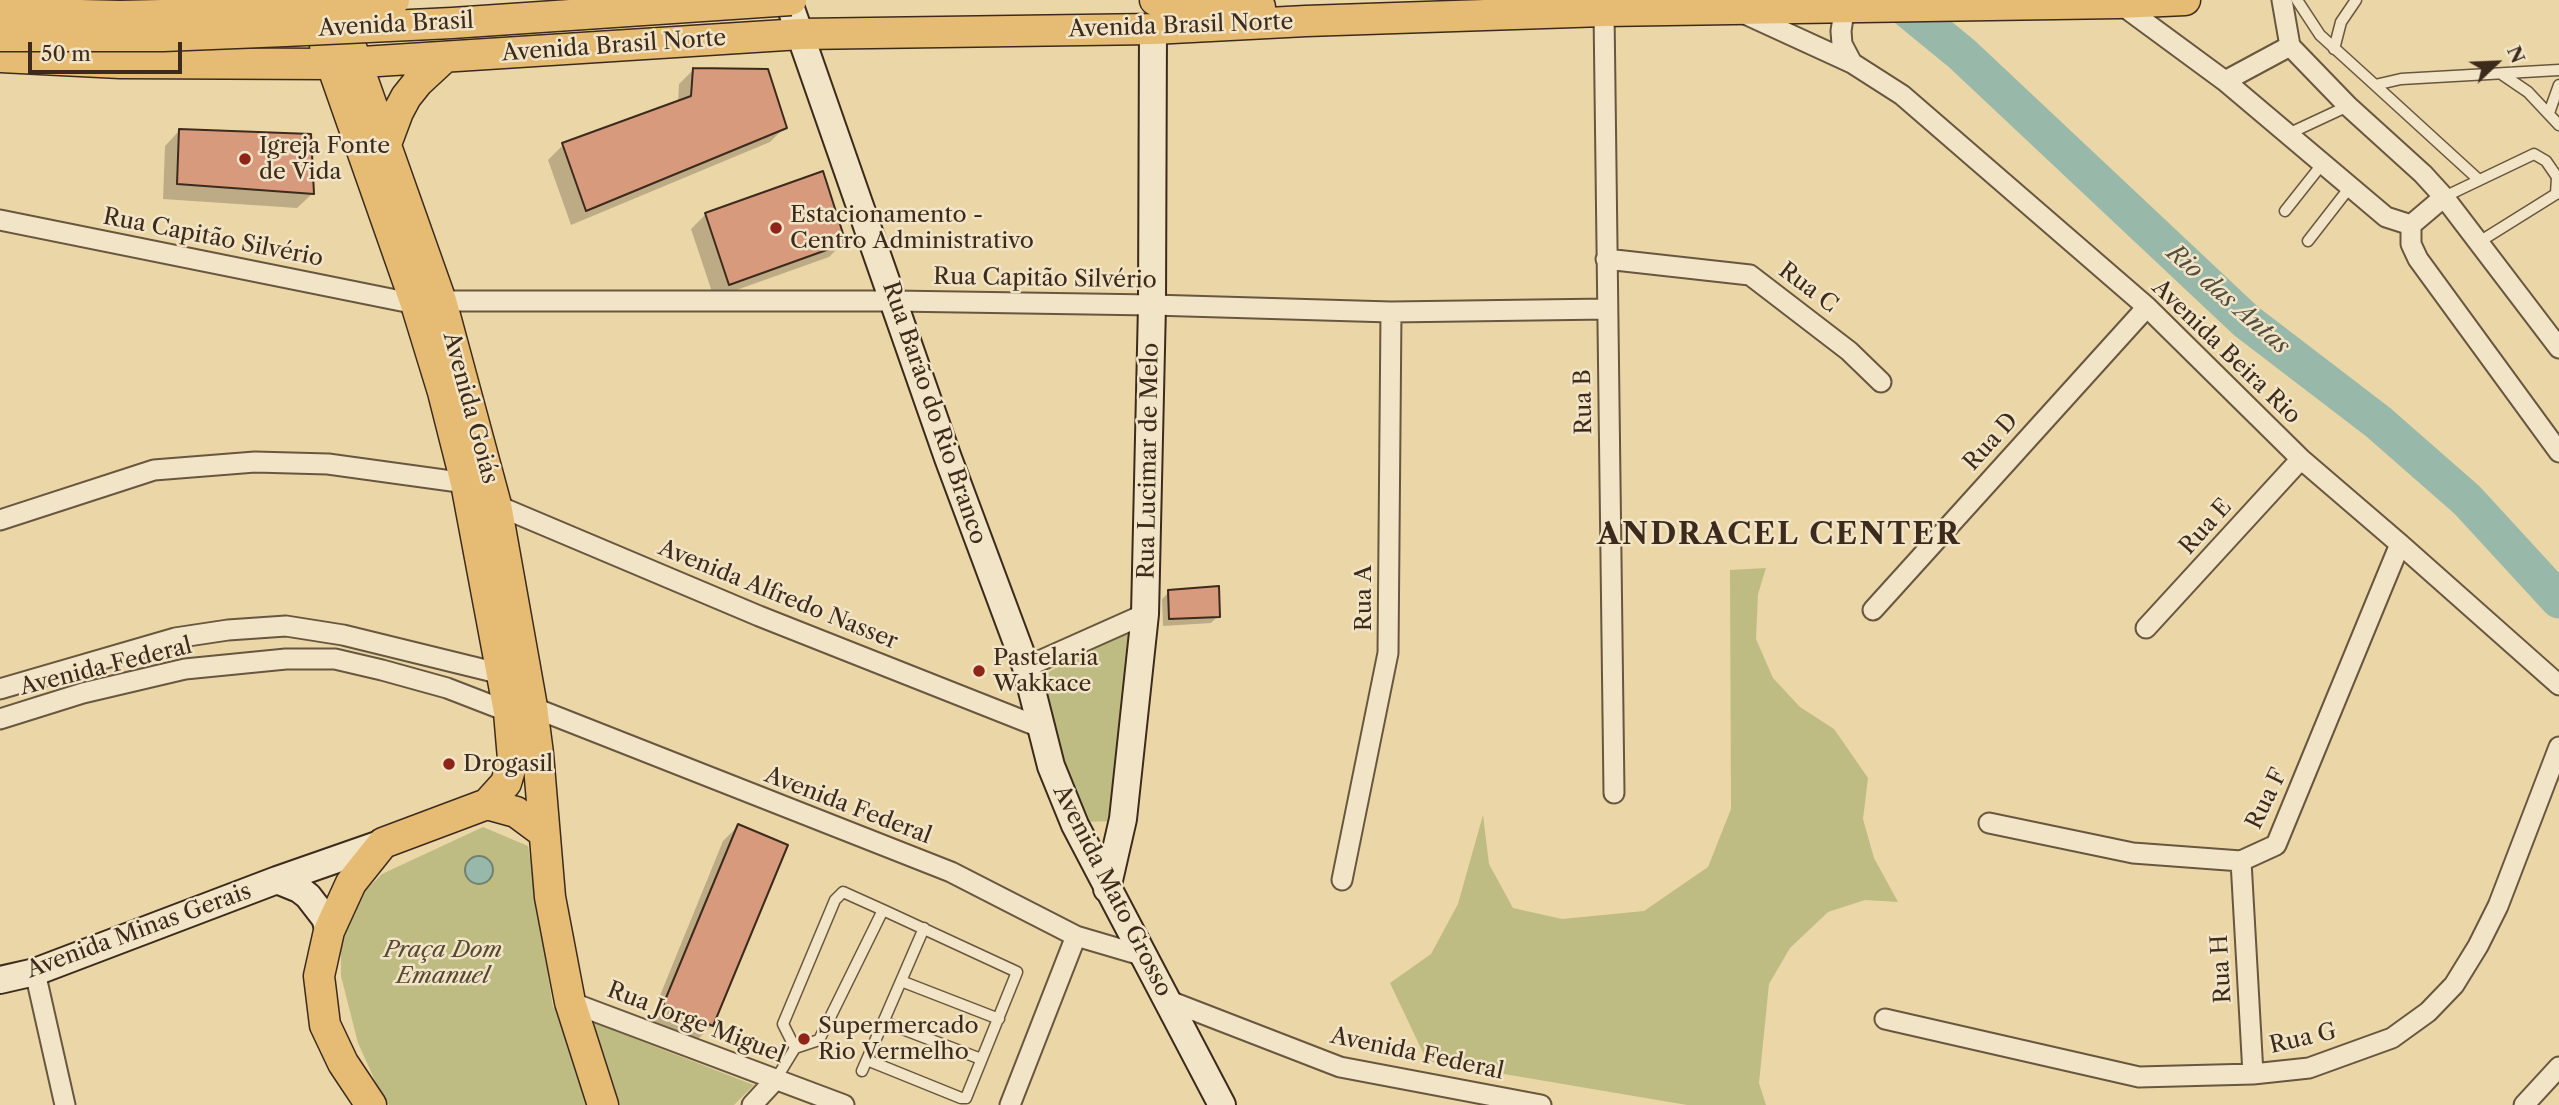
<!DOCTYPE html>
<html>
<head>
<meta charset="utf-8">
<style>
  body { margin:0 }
  #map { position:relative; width:2559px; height:1105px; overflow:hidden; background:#ebd6a7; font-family:"Libre Caslon Text",serif }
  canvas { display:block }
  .north { position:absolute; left:2461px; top:28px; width:70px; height:70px; -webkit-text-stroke:5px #f2e4c6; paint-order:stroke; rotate:67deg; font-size:19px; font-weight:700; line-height:28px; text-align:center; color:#3c2b1c }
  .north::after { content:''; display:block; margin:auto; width:24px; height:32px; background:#3c2b1c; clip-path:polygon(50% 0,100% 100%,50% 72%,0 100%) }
  .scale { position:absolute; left:28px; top:42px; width:154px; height:32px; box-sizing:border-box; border:4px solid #3c2b1c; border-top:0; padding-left:9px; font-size:21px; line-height:24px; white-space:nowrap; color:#3c2b1c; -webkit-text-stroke:5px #f2e4c6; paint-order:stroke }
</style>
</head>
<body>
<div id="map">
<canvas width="2559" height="1105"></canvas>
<div class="north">N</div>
<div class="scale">50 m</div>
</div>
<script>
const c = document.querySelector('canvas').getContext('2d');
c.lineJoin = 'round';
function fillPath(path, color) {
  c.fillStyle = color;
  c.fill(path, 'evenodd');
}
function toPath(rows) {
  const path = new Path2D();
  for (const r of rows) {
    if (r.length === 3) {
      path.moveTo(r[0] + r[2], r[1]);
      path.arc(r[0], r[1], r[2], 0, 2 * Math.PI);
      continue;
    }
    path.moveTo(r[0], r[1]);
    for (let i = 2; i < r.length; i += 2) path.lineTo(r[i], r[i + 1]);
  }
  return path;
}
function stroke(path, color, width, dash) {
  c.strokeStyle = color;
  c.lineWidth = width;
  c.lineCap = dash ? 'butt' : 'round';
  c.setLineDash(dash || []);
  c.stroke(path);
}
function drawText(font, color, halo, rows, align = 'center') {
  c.font = font + ' "Libre Caslon Text",serif';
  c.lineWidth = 5;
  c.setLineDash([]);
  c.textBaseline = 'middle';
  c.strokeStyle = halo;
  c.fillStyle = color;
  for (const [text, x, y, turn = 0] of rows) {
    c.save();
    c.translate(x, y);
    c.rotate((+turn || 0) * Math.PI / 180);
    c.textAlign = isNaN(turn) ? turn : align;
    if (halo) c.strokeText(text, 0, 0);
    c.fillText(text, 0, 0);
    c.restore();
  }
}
const green = toPath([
  [1766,568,1758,594,1756,639,1773,678,1800,707,1834,729,1868,778,1863,819,1874,858,1898,902,1865,900,1828,912,1790,948,1769,984,1759,1083,1766,1105,1687,1105,1427,1061,1390,983,1431,954,1458,904,1483,815,1489,864,1513,908,1562,919,1644,911,1708,867,1731,809,1730,570],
  [1140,619,1120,821,1077,822,1037,679],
  [483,827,528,846,553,1007,754,1085,734,1105,389,1105,381,1094,358,1043,341,976,341,941,357,899,382,874]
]);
const water = toPath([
  [479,870,14]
]);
const shadow = toPath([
  [694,69,785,127,770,142,571,225,548,160,563,145,678,103,679,84],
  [179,131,312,194,297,208,163,199,165,146],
  [706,214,844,242,829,257,714,298,691,229],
  [1169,592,1218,616,1211,623,1163,626,1162,599],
  [738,826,712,1025,697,1040,650,1020,723,841]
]);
const river = toPath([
  [1896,0,1962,54,2246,321,2378,422,2467,500,2559,600]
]);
const building = toPath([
  [693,68,768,69,787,128,586,211,562,143,691,96,693,68],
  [179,129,311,134,314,194,177,184,179,129],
  [823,171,846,243,729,285,705,213,823,171],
  [1219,586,1220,617,1169,619,1168,590,1219,586],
  [738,824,788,845,713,1026,663,1005,738,824]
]);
const lane = toPath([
  [2297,0,2320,35,2375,85,2401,79,2559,70],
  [2334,49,2341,22,2356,0],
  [2503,75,2528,92,2559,125],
  [2375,85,2479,180],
  [2549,113,2559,85],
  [2288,134,2348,106],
  [2444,197,2534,154,2546,161,2557,177,2556,194,2479,242],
  [2285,211,2323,163],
  [2308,241,2350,187],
  [901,981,999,1019],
  [884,1022,981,1059],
  [867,1060,961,1098,966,1098,1017,972,883,910],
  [862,1071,924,928],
  [776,1079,795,1048,819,1040,883,910,843,892,835,900,783,1024,795,1048]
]);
const street = toPath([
  [2282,0,2290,46,2348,106,2423,174,2444,197,2559,348],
  [2119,3,2225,81,2386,217,2411,225],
  [1849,6,1843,18,1841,31,1842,44,1852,63],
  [1604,11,1614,793],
  [1743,13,1852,63,1902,95,2147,307,2301,459,2400,544,2559,685],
  [2225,81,2290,46],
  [0,220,416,304],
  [2411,225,2411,244,2418,259,2559,452],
  [2411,225,2444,197],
  [1606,259,1750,275,1849,351,1881,382],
  [441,301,895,301,1152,305,1391,312,1607,309],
  [496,505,759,616,1042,728],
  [0,520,154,470,255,462,328,464,466,483],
  [1873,610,2147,307],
  [2146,628,2301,459],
  [1026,667,1145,614],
  [0,689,175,638,228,630,286,626,343,635,502,674],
  [532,707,951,872,1076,936,1144,956],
  [0,719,83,693,185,669,286,659,335,659,382,670,447,688,509,712],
  [1989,823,2133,853,2241,861,2276,845,2400,544],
  [2241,861,2253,1074],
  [1342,880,1388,653,1391,312],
  [35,972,65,1105],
  [1167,1000,1340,1067,1541,1105],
  [570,1002,844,1105],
  [1885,1019,2139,1077,2253,1074,2309,1068,2392,1038,2428,1012,2454,985,2478,946,2498,906,2559,747],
  [752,1105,776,1079],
  [1010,1105,1076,936],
  [2524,1105,2559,1067]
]);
const secondary = toPath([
  [788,0,948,458,1026,667,1051,766,1075,825,1222,1105],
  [277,880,299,889,308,896,325,918,329,931],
  [1107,889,1123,819,1145,614,1152,305,1153,29],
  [0,980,35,972,277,880,383,843]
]);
const primary = toPath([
  [1155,0,1260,7],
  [325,45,416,304,443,392,466,483,509,712,513,759,506,783,487,804,383,843,351,883,329,931,319,976,325,1025,343,1063,371,1105],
  [351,47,441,301,496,505,532,707,538,754,550,897,570,1002,603,1105],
  [0,57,120,63,331,64,801,34,1153,29,1306,21,1604,11,2119,3,2185,0],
  [386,144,398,112,406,97,418,82,445,57],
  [487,804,516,812,543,832]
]);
const primaryBridge = toPath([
  [0,13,120,16,203,14,394,0],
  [0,36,163,36,285,31,452,23,791,0]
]);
const markers = [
  [245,159,7,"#8f2418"],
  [776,228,7,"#8f2418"],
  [979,671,7,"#8f2418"],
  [449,764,7,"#8f2418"],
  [804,1039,7,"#8f2418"]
];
const streetNames = [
  ["Avenida Brasil",396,25,-3],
  ["Avenida Brasil Norte",1181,26,-2],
  ["Avenida Brasil Norte",614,46,-4],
  ["Rua Capitão Silvério",213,238,11],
  ["Rua Capitão Silvério",1045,279,1],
  ["Rua C",1808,288,37],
  ["Avenida Beira Rio",2226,352,44],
  ["Rua B",1584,402,-91],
  ["Avenida Goiás",470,408,75],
  ["Rua Barão do Rio Branco",934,413,71],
  ["Rua D",1991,442,-48],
  ["Rua Lucimar de Melo",1149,461,-89],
  ["Rua E",2206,527,-48],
  ["Avenida Alfredo Nasser",778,595,22],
  ["Rua A",1364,598,-90],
  ["Avenida Federal",106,667,-14],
  ["Rua F",2267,799,-64],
  ["Avenida Federal",848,806,21],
  ["Avenida Mato Grosso",1112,891,63],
  ["Avenida Minas Gerais",139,931,-20],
  ["Rua H",2222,969,-93],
  ["Rua Jorge Miguel",696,1023,21],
  ["Rua G",2303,1039,-13],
  ["Avenida Federal",1417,1054,12]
];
const poiNames = [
  ["Igreja Fonte",259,146],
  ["de Vida",259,172],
  ["Estacionamento -",790,215],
  ["Centro Administrativo",790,241],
  ["Pastelaria",993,658],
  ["Wakkace",993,684],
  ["Drogasil",463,764],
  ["Supermercado",818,1026],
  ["Rio Vermelho",818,1052]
];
const parkNames = [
  ["Praça Dom",443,950],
  ["Emanuel",443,976]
];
const waterNames = [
  ["Rio das Antas",2228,300,41]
];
const districtNames = [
  ["ANDRACEL CENTER",1779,535]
];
fillPath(green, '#bebc83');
fillPath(water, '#98b9a9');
stroke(water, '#738071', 2);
fillPath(shadow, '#0003');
stroke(river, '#98b9a9', 37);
fillPath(building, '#d89a7c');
stroke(building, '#3c2b1c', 2);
stroke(lane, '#68563f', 13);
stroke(street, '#68563f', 23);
stroke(secondary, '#3c2b1c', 30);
stroke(primary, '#3c2b1c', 33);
stroke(lane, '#f2e4c6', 10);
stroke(street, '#f2e4c6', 19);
stroke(secondary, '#f2e4c6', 26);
stroke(primary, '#e6bb74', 30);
stroke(primaryBridge, '#3c2b1c', 33, []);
stroke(primaryBridge, '#e6bb74', 30);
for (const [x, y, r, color] of markers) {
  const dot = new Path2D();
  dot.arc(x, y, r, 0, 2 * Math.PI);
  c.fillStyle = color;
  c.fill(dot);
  stroke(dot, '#f2e4c6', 2.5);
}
drawText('23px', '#3c2b1c', '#f2e4c6', streetNames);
drawText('23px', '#3c2b1c', '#f2e4c6', poiNames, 'left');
drawText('italic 23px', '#564831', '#f2e4c6', parkNames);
drawText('italic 24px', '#534e3f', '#f2e4c6', waterNames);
c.letterSpacing = '2px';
drawText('bold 30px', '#3c2b1c', '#f2e4c6', districtNames);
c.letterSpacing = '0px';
</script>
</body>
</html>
